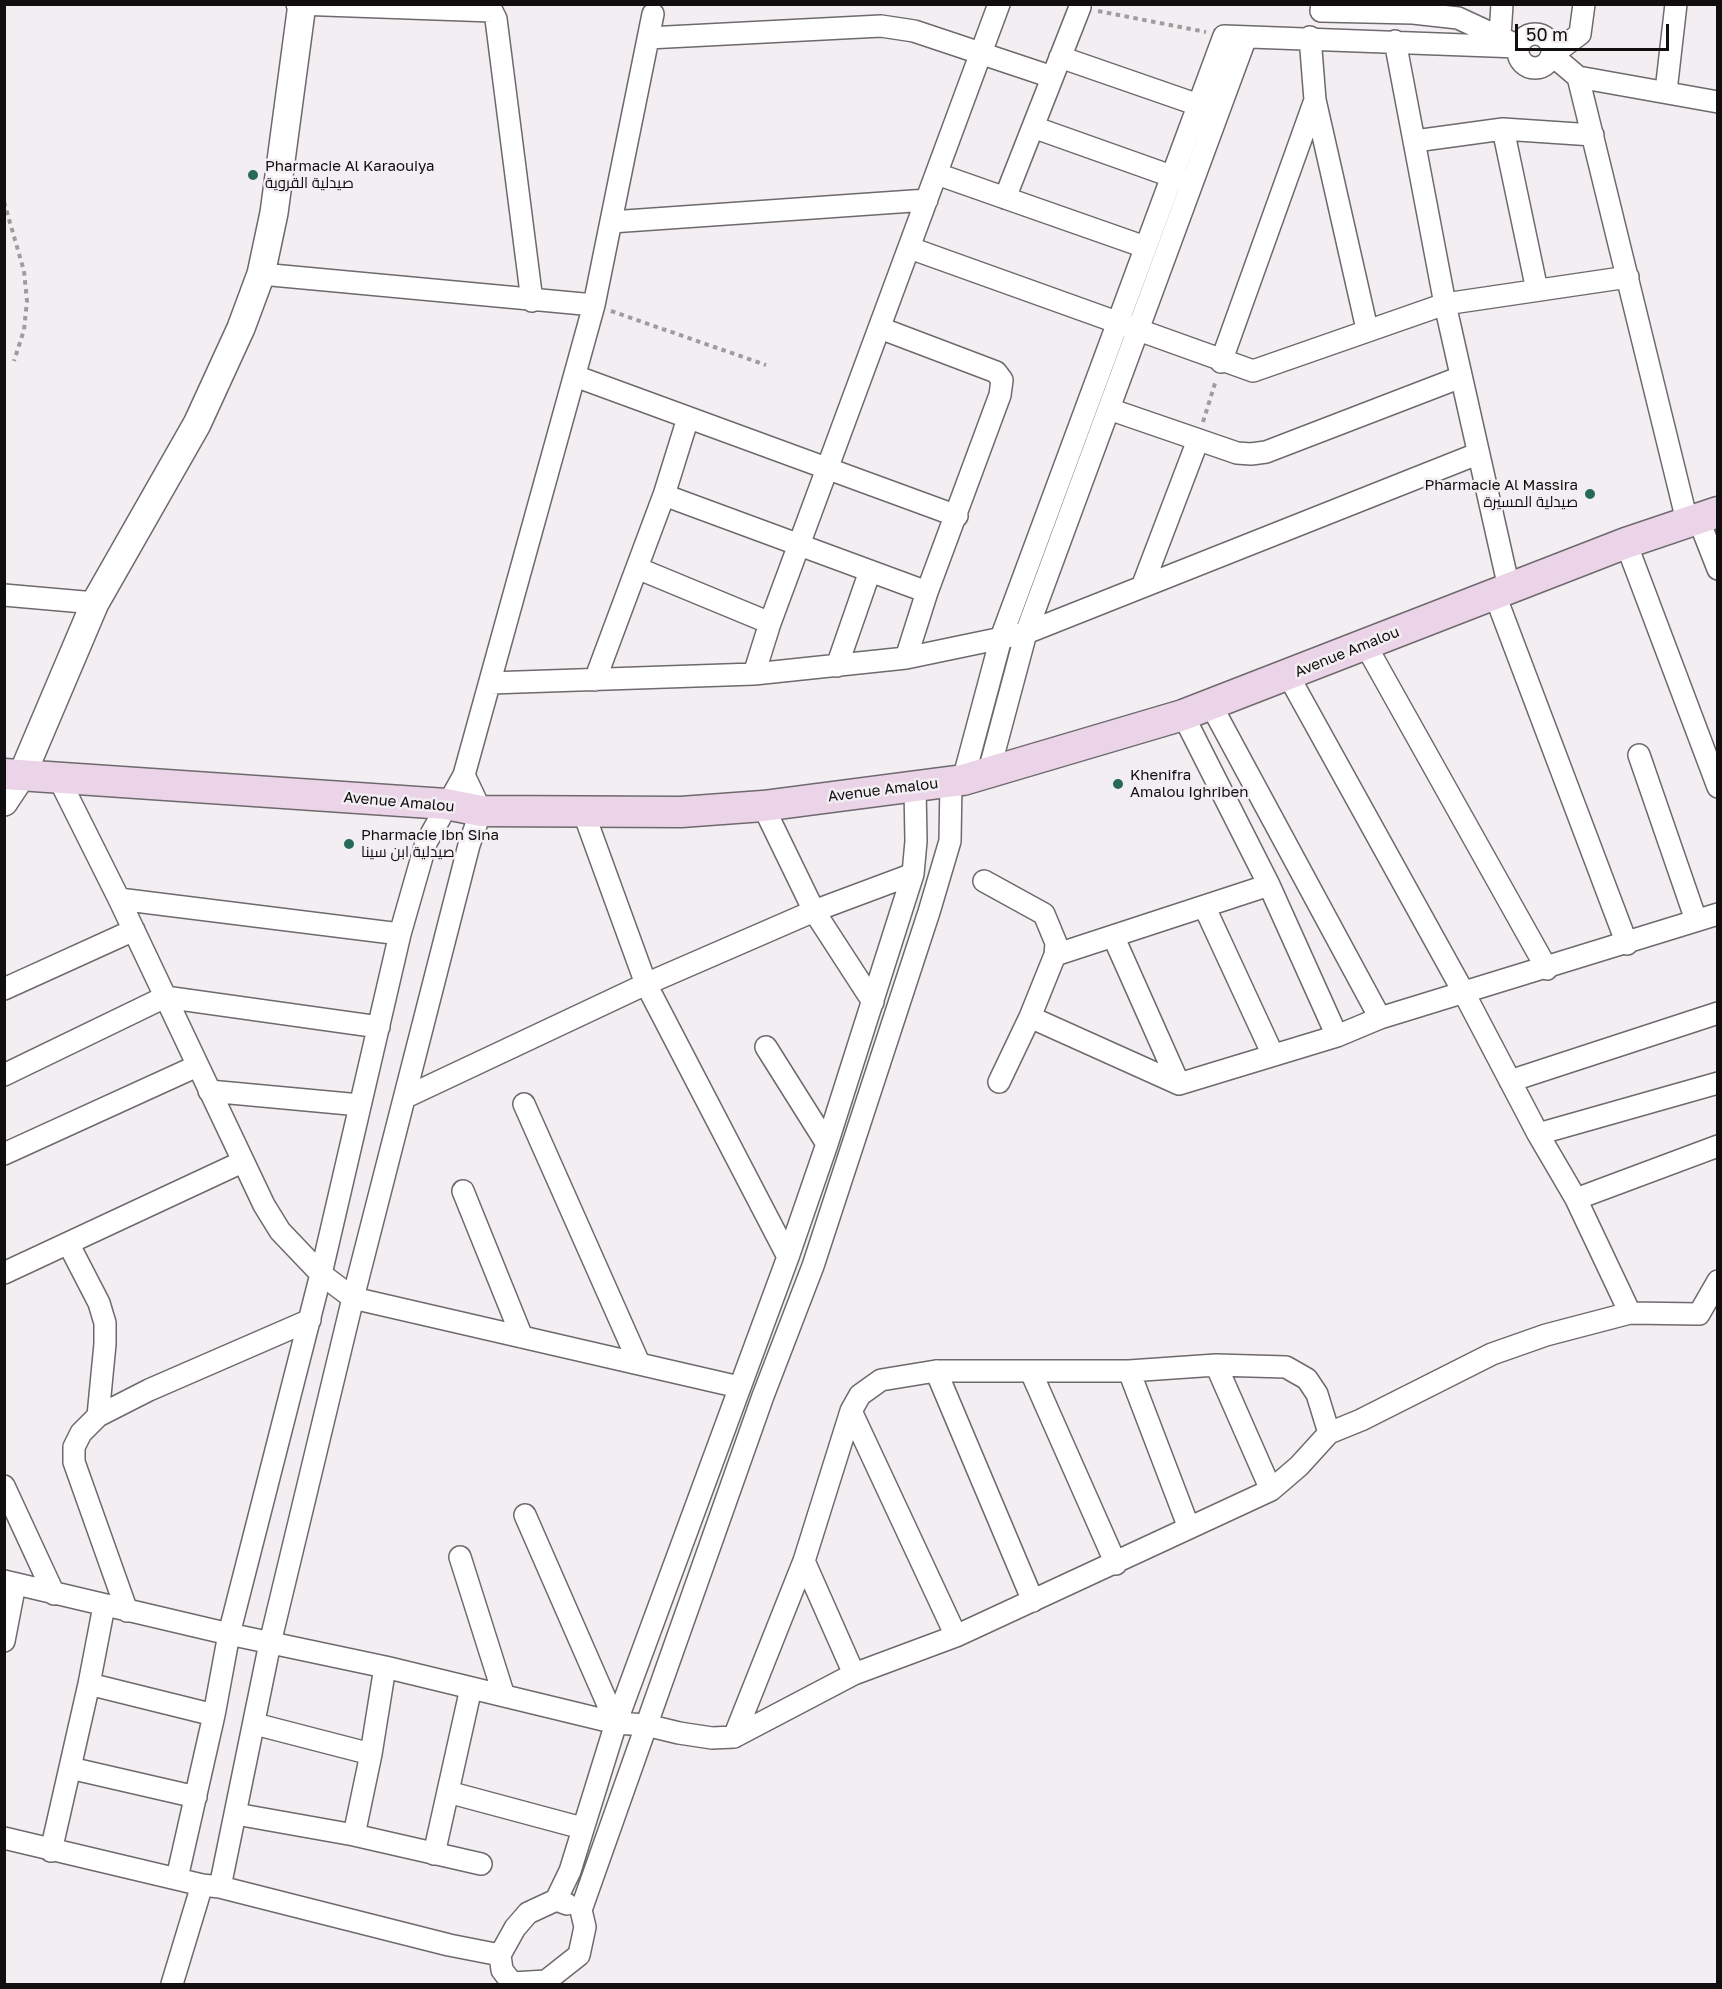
<!DOCTYPE html>
<html>
<head>
<meta charset="utf-8">
<style>
  body { margin:0 }
  #map { position:relative; width:1722px; height:1989px; overflow:hidden; background:#f2eef2; font-family:"Golos Text",sans-serif }
  canvas { display:block }
  .frame { position:absolute; inset:0; border:6px solid #100e0f; pointer-events:none }
  .scale { position:absolute; left:1515px; top:24px; width:154px; height:27px; box-sizing:border-box; border:3px solid #100e0f; border-top:0; padding-left:8px; font-size:18px; line-height:21px; white-space:nowrap; color:#100e0f; -webkit-text-stroke:4px #f2eef2; paint-order:stroke }
</style>
</head>
<body>
<div id="map">
<canvas width="1722" height="1989"></canvas>
<div class="frame"></div>
<div class="scale">50 m</div>
</div>
<script>
const c = document.querySelector('canvas').getContext('2d');
c.lineJoin = 'round';
function toPath(rows) {
  const path = new Path2D();
  for (const r of rows) {
    if (r.length === 3) {
      path.moveTo(r[0] + r[2], r[1]);
      path.arc(r[0], r[1], r[2], 0, 2 * Math.PI);
      continue;
    }
    path.moveTo(r[0], r[1]);
    for (let i = 2; i < r.length; i += 2) path.lineTo(r[i], r[i + 1]);
  }
  return path;
}
function stroke(path, color, width, dash) {
  c.strokeStyle = color;
  c.lineWidth = width;
  c.lineCap = dash ? 'butt' : 'round';
  c.setLineDash(dash || []);
  c.stroke(path);
}
function drawText(font, color, halo, rows, align = 'center') {
  c.font = font + ' "Golos Text",Cairo,sans-serif';
  c.lineWidth = 5;
  c.setLineDash([]);
  c.textBaseline = 'middle';
  c.strokeStyle = halo;
  c.fillStyle = color;
  for (const [text, x, y, turn = 0] of rows) {
    c.save();
    c.translate(x, y);
    c.rotate((+turn || 0) * Math.PI / 180);
    c.textAlign = isNaN(turn) ? turn : align;
    if (halo) c.strokeText(text, 0, 0);
    c.fillText(text, 0, 0);
    c.restore();
  }
}
const path = toPath([
  [1098,11,1206,32],
  [4,202,24,271,27,301,24,330,14,361],
  [611,311,766,365],
  [1203,422,1216,380]
]);
const minor = toPath([
  [297,4,492,11,496,19,532,301],
  [1322,4,1321,11,1413,13,1458,18,1510,42],
  [1584,4,1580,34,1552,55,1578,77,1718,102],
  [1535,51,17],
  [1500,36,1502,4],
  [1310,37,1315,100,1367,329],
  [648,38,881,26,914,31,1052,77],
  [1395,41,1445,304,1509,588],
  [1060,57,1210,109],
  [1578,77,1687,521],
  [1666,91,1676,4],
  [1033,127,1185,181],
  [1503,129,1537,290],
  [1415,141,1503,129,1593,135],
  [937,174,1145,247],
  [1005,198,1080,7],
  [611,222,927,200],
  [910,248,1253,371,1445,304,1628,277],
  [261,274,594,305],
  [880,328,996,372,1002,380,1000,395,927,592,906,658],
  [1221,362,1315,100],
  [575,376,957,516],
  [1109,409,1237,453,1251,454,1266,452,1461,377],
  [664,495,927,592],
  [1698,518,1718,569],
  [1626,543,1718,787],
  [637,568,770,623],
  [1142,587,1198,440],
  [4,595,95,603],
  [1495,595,1627,944],
  [1365,644,1547,969],
  [837,666,870,571],
  [754,674,770,623,999,4],
  [1288,675,1464,993,1538,1134,1576,1199,1630,1313],
  [595,680,664,495,688,418],
  [490,683,754,674,906,658,1026,633,1477,454],
  [1211,705,1380,1018],
  [1183,715,1269,885,1337,1036],
  [1639,755,1696,920],
  [988,775,1026,633,1246,37],
  [58,777,119,899,264,1205,280,1231,321,1274,353,1298,739,1387],
  [963,780,1001,638,1224,36,1518,47],
  [763,806,814,911,873,1002],
  [583,811,646,984,788,1257],
  [984,881,1044,914,1056,943,1055,955,1030,1017,999,1082],
  [119,899,400,934],
  [1205,908,1273,1055],
  [1114,938,1179,1084],
  [1055,955,1269,885],
  [4,989,134,930],
  [1030,1017,1179,1084,1337,1036,1380,1018,1718,914],
  [766,1047,827,1144],
  [4,1075,165,997,379,1027],
  [1510,1081,1718,1013],
  [209,1091,360,1105],
  [406,1097,646,984,814,911,913,874],
  [524,1104,639,1363],
  [1538,1134,1718,1083],
  [4,1154,197,1066],
  [463,1191,522,1337],
  [1576,1199,1718,1146],
  [68,1243,99,1303,105,1323,105,1344,98,1416],
  [4,1273,242,1162],
  [1216,1365,1271,1490],
  [936,1371,1033,1601],
  [1129,1371,1189,1528],
  [1031,1372,1116,1564],
  [851,1411,956,1636],
  [4,1486,54,1594],
  [525,1515,616,1723],
  [460,1557,504,1696],
  [804,1561,854,1674],
  [4,1581,229,1634,385,1667,616,1723,646,1725,679,1733,712,1738,734,1737,854,1674,956,1636,1271,1490,1299,1466,1329,1433,1361,1420,1492,1354,1546,1335,1630,1313,1699,1314,1718,1281],
  [127,1611,74,1462,74,1447,81,1433,98,1416,149,1390,310,1320],
  [4,1641,15,1584],
  [89,1684,214,1715],
  [255,1724,371,1754],
  [734,1737,804,1561,851,1411,860,1395,881,1380,936,1371,1129,1371,1216,1365,1286,1367,1307,1379,1317,1394,1329,1433],
  [70,1768,196,1797],
  [448,1792,582,1828],
  [236,1814,354,1835,481,1864],
  [354,1835,371,1754,385,1667],
  [4,1838,202,1885,220,1887,449,1945,500,1955],
  [51,1851,89,1684,104,1606],
  [434,1854,471,1688],
  [177,1878,214,1715,229,1634,321,1274,400,934,426,843,464,775,594,305,653,14],
  [220,1887,270,1643,353,1298,469,845,481,811,464,775],
  [556,1900,570,1871,616,1723,788,1257,827,1144,913,874,916,841,915,787],
  [512,1983,546,1981,579,1955,585,1927,581,1910,763,1396,813,1266,929,912,950,841,951,782],
  [512,1983,502,1970,500,1955,515,1928,528,1913,556,1900,567,1904],
  [172,1984,202,1885]
]);
const tertiary = toPath([
  [4,802,22,775,95,603,197,424,241,328,261,274,274,213,302,4]
]);
const secondary = toPath([
  [4,774,446,804,481,811,681,812,763,806,963,780,1183,715,1626,543,1718,512]
]);
const markers = [
  [253,175,6,"#276959"],
  [1590,494,6,"#276959"],
  [1118,784,6,"#276959"],
  [349,844,6,"#276959"]
];
const poiNames = [
  ["Pharmacie Al Karaouiya",265,166],
  ["صيدلية القروية",265,183],
  ["Pharmacie Al Massira",1578,485,"right"],
  ["صيدلية المسيرة",1578,502,"right"],
  ["Khenifra",1130,775],
  ["Amalou Ighriben",1130,792],
  ["Pharmacie Ibn Sina",361,835],
  ["صيدلية ابن سينا",361,852]
];
const streetNames = [
  ["Avenue Amalou",1347,652,-22],
  ["Avenue Amalou",883,790,-7],
  ["Avenue Amalou",399,802,5]
];
stroke(minor, '#6d696c', 24);
stroke(tertiary, '#6d696c', 30);
stroke(secondary, '#6d696c', 33);
stroke(path, '#9f9c9e', 4, [4.5, 4.5]);
stroke(minor, '#fff', 21);
stroke(tertiary, '#fff', 27);
stroke(secondary, '#ebd4e8', 30);
for (const [x, y, r, color] of markers) {
  const dot = new Path2D();
  dot.arc(x, y, r, 0, 2 * Math.PI);
  c.fillStyle = color;
  c.fill(dot);
  stroke(dot, '#f2eef2', 2);
}
drawText('15px', '#100e0f', '#f2eef2', poiNames, 'left');
drawText('15px', '#100e0f', '#f2eef2', streetNames);
</script>
</body>
</html>
